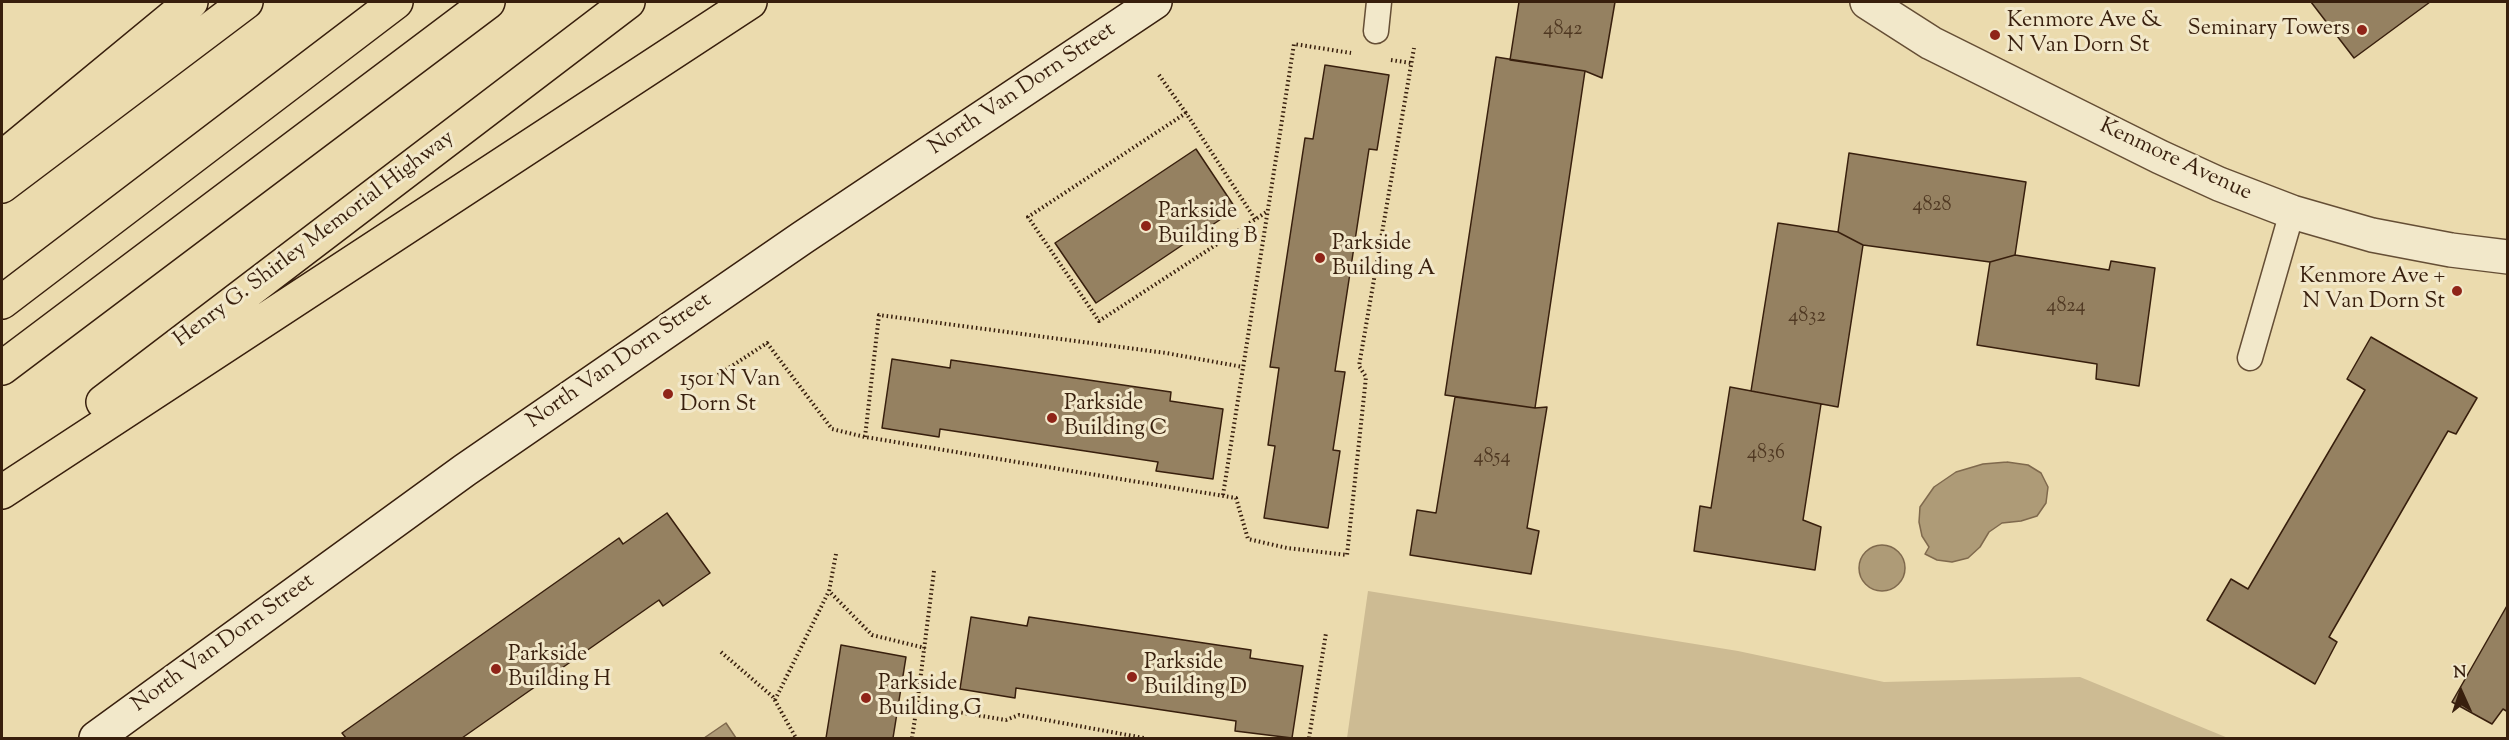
<!DOCTYPE html>
<html>
<head>
<meta charset="utf-8">
<style>
  body { margin:0 }
  #map { position:relative; width:2509px; height:740px; overflow:hidden; background:#ebdbae; font-family:"Sorts Mill Goudy",serif }
  canvas { display:block }
  .frame { position:absolute; inset:0; border:3px solid #381f0d; pointer-events:none }
  .north { position:absolute; left:2431px; top:662px; width:60px; height:60px; -webkit-text-stroke:4px #f2e8ca; paint-order:stroke; rotate:357deg; font-size:16px; font-weight:700; line-height:24px; text-align:center; color:#381f0d }
  .north::after { content:''; display:block; margin:auto; width:21px; height:27px; background:#381f0d; clip-path:polygon(50% 0,100% 100%,50% 72%,0 100%) }
</style>
</head>
<body>
<div id="map">
<canvas width="2509" height="740"></canvas>
<div class="frame"></div>
<div class="north">N</div>
</div>
<script>
const c = document.querySelector('canvas').getContext('2d');
c.lineJoin = 'round';
function fillPath(path, color) {
  c.fillStyle = color;
  c.fill(path, 'evenodd');
}
function toPath(rows) {
  const path = new Path2D();
  for (const r of rows) {
    if (r.length === 3) {
      path.moveTo(r[0] + r[2], r[1]);
      path.arc(r[0], r[1], r[2], 0, 2 * Math.PI);
      continue;
    }
    path.moveTo(r[0], r[1]);
    for (let i = 2; i < r.length; i += 2) path.lineTo(r[i], r[i + 1]);
  }
  return path;
}
function stroke(path, color, width, dash) {
  c.strokeStyle = color;
  c.lineWidth = width;
  c.lineCap = dash ? 'butt' : 'round';
  c.setLineDash(dash || []);
  c.stroke(path);
}
function drawText(font, color, halo, rows, align = 'center') {
  c.font = font + ' "Sorts Mill Goudy",serif';
  c.lineWidth = 6;
  c.setLineDash([]);
  c.textBaseline = 'middle';
  c.strokeStyle = halo;
  c.fillStyle = color;
  for (const [text, x, y, turn = 0] of rows) {
    c.save();
    c.translate(x, y);
    c.rotate((+turn || 0) * Math.PI / 180);
    c.textAlign = isNaN(turn) ? turn : align;
    if (halo) c.strokeText(text, 0, 0);
    c.fillText(text, 0, 0);
    c.restore();
  }
}
const green = toPath([
  [1368,591,1738,651,1884,682,2080,677,2228,738,1347,738]
]);
const water = toPath([
  [2007,462,2028,465,2041,473,2048,487,2046,503,2037,516,2021,521,2002,523,1989,532,1980,547,1968,558,1952,562,1937,560,1925,554,1929,547,1922,536,1919,522,1920,507,1934,487,1956,472,1983,464,2007,462],
  [1882,568,23],
  [726,723,736,738,704,738,726,723]
]);
const building = toPath([
  [1519,2,1615,2,1602,78,1585,71,1510,60,1519,2],
  [2311,2,2430,2,2354,58,2311,2],
  [1496,57,1585,71,1535,408,1445,395,1496,57],
  [1325,65,1389,75,1377,150,1369,149,1335,371,1345,372,1333,450,1340,451,1328,528,1264,518,1275,446,1268,445,1279,368,1270,367,1305,138,1313,139,1325,65],
  [1196,149,1236,209,1096,303,1055,243,1196,149],
  [1849,153,2026,182,2015,255,1990,262,1863,245,1838,232,1849,153],
  [1778,223,1838,232,1863,245,1838,407,1751,391,1778,223],
  [2015,255,2109,270,2111,261,2155,268,2139,386,2096,379,2097,364,1977,345,1990,262,2015,255],
  [2371,337,2477,398,2456,434,2448,431,2329,637,2337,642,2315,684,2207,620,2231,579,2248,589,2365,390,2347,379,2371,337],
  [892,359,950,368,951,360,1171,392,1170,401,1223,409,1213,479,1156,471,1158,462,940,429,939,437,882,428,892,359],
  [1730,387,1821,404,1803,520,1821,527,1815,570,1694,551,1700,506,1711,508,1730,387],
  [1455,397,1535,408,1547,407,1527,528,1539,531,1531,574,1410,555,1417,510,1436,513,1455,397],
  [667,513,710,573,663,606,659,600,462,738,346,738,342,733,619,538,623,544,667,513],
  [2508,604,2508,712,2503,709,2492,724,2452,702,2508,604],
  [971,617,1027,626,1029,617,1251,650,1250,658,1303,666,1292,738,1235,731,1236,721,1016,688,1015,698,960,689,971,617],
  [841,645,906,657,893,738,826,738,841,645]
]);
const path = toPath([
  [1391,60,1411,63],
  [1159,75,1186,113],
  [1255,219,1186,113,1028,217,1099,321,1268,211],
  [718,375,767,343,832,429,865,437,1236,498,1248,539,1287,548,1347,555,1366,377,1359,366,1414,48],
  [865,437,879,315,1166,353,1243,367],
  [1223,495,1294,44,1351,53],
  [836,554,829,591,872,635,925,648],
  [934,571,917,705,1006,720,1019,715,1144,738],
  [721,652,773,697,796,738],
  [775,700,829,591],
  [912,738,917,705],
  [1309,738,1326,633]
]);
const service = toPath([
  [1376,31,1379,2],
  [2250,358,2292,212]
]);
const tertiary = toPath([
  [1867,2,1931,43,2160,157,2219,184,2292,212,2372,235,2451,250,2508,257]
]);
const secondary = toPath([
  [96,738,465,470,802,238,1155,2]
]);
const motorway = toPath([
  [2,158,191,2],
  [2,186,246,2],
  [2,302,396,2],
  [2,368,488,2],
  [103,402,628,2],
  [2,492,750,2]
]);
const markers = [
  [2362,30,6,"#8f2418"],
  [1995,35,6,"#8f2418"],
  [1146,226,6,"#8f2418"],
  [1320,258,6,"#8f2418"],
  [2457,291,6,"#8f2418"],
  [668,394,6,"#8f2418"],
  [1052,418,6,"#8f2418"],
  [496,669,6,"#8f2418"],
  [1132,677,6,"#8f2418"],
  [866,698,6,"#8f2418"]
];
const numberNames = [
  ["4842",1563,31],
  ["4828",1932,207],
  ["4824",2066,308],
  ["4832",1807,318],
  ["4836",1766,455],
  ["4854",1492,459]
];
const poiNames = [
  ["Kenmore Ave &",2007,22],
  ["N Van Dorn St",2007,47],
  ["Seminary Towers",2350,30,"right"],
  ["Parkside",1158,213],
  ["Building B",1158,238],
  ["Parkside",1332,245],
  ["Building A",1332,270],
  ["Kenmore Ave +",2445,278,"right"],
  ["N Van Dorn St",2445,303,"right"],
  ["1501 N Van",680,381],
  ["Dorn St",680,406],
  ["Parkside",1064,405],
  ["Building C",1064,430],
  ["Parkside",508,656],
  ["Building H",508,681],
  ["Parkside",1144,664],
  ["Building D",1144,689],
  ["Parkside",878,685],
  ["Building G",878,710]
];
const streetNames = [
  ["North Van Dorn Street",1023,90,-34],
  ["Kenmore Avenue",2175,161,25],
  ["Henry G. Shirley Memorial Highway",315,240,-37],
  ["North Van Dorn Street",620,362,-35],
  ["North Van Dorn Street",224,644,-36]
];
fillPath(green, '#cdbb93');
fillPath(water, '#ae9b77');
stroke(water, '#7f694d', 1.5);
fillPath(building, '#958161');
stroke(building, '#381f0d', 1.5);
stroke(service, '#654e35', 27);
stroke(tertiary, '#654e35', 36);
stroke(secondary, '#381f0d', 36);
stroke(motorway, '#381f0d', 36);
stroke(path, '#381f0d', 4, [1.5, 3]);
stroke(service, '#f2e8ca', 24);
stroke(tertiary, '#f2e8ca', 33);
stroke(secondary, '#f2e8ca', 33);
stroke(motorway, '#ebdbae', 33);
for (const [x, y, r, color] of markers) {
  const dot = new Path2D();
  dot.arc(x, y, r, 0, 2 * Math.PI);
  c.fillStyle = color;
  c.fill(dot);
  stroke(dot, '#f2e8ca', 2);
}
drawText('20px', '#4f3822', null, numberNames);
drawText('22px', '#381f0d', '#f2e8ca', poiNames, 'left');
drawText('22px', '#381f0d', '#f2e8ca', streetNames);
</script>
</body>
</html>
